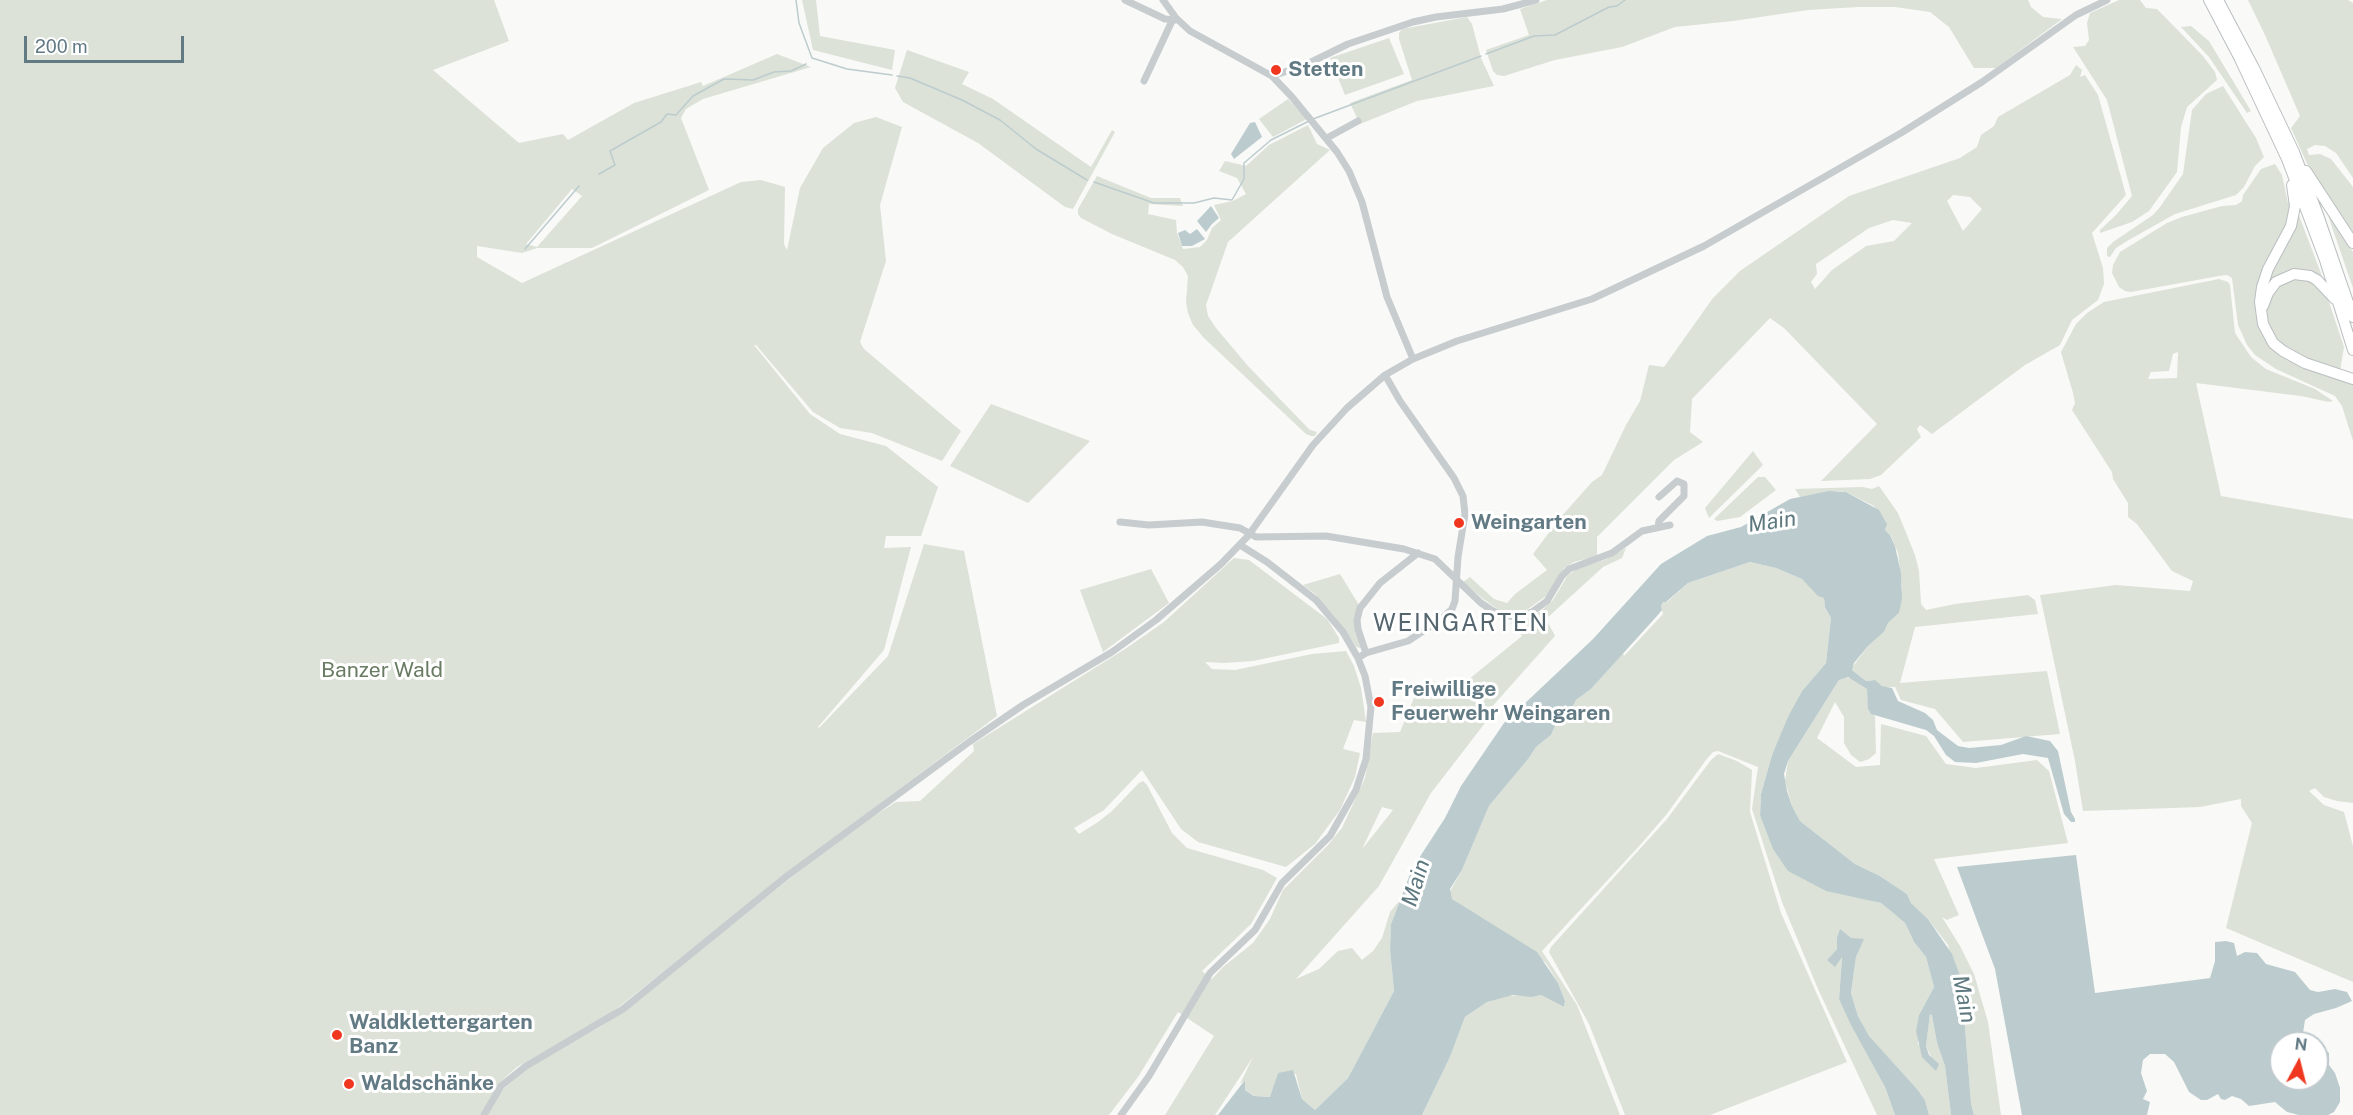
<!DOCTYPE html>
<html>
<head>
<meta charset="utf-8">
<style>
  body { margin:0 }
  #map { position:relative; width:2353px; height:1115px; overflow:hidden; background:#f9f9f7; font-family:"Public Sans",sans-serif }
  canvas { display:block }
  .north { position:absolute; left:2269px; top:1031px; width:60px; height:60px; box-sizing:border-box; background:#fff; border:2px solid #c0cace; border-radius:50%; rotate:7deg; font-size:16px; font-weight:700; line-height:24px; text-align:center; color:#627a84 }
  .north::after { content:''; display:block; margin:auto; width:21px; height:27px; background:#f03720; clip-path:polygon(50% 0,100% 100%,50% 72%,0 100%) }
  .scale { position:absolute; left:24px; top:36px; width:160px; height:27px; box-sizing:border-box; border:3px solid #627a84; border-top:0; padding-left:8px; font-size:18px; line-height:21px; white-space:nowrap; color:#627a84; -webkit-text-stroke:4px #fff; paint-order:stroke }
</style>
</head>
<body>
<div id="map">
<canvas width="2353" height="1115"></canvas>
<div class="north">N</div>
<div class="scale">200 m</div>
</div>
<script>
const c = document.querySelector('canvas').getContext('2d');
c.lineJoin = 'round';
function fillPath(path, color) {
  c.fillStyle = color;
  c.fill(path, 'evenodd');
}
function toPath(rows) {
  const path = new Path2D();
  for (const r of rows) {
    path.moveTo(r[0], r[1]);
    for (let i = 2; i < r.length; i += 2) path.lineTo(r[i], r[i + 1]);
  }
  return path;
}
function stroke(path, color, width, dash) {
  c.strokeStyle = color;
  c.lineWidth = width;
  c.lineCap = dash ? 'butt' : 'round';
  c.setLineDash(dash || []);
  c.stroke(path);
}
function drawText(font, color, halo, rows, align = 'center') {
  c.font = font + ' "Public Sans",sans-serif';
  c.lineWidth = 6;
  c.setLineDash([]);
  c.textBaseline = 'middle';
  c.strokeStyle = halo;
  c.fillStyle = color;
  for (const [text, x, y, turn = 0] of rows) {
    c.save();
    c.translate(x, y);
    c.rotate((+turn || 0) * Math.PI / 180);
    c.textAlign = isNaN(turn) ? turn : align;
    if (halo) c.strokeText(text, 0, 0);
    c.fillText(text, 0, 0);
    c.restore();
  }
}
const green = toPath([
  [0,0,494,0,509,41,433,70,519,143,563,134,568,140,634,103,701,82,703,86,777,54,811,67,703,99,686,109,681,118,709,190,592,248,537,248,522,253,477,246,477,257,522,283,741,182,761,180,785,187,784,244,787,250,800,188,823,148,854,123,876,117,902,127,880,205,886,261,860,342,864,349,961,431,942,461,872,433,840,428,813,412,756,345,754,345,810,414,840,434,886,446,938,487,921,536,886,536,884,548,911,547,884,650,818,727,819,728,888,656,924,544,964,551,997,716,799,864,610,1014,517,1067,499,1083,481,1115,0,1115],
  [572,189,582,196,537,247,526,244],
  [802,0,816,0,820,36,895,50,892,70,813,50],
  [1547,0,2028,0,2031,7,2043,17,2062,19,1996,68,1974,68,1949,27,1930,12,1895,7,1858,7,1808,10,1733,21,1675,27,1622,47,1555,60,1504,76,1497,75,1493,71,1486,50,1529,35,1520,9],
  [2119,0,2140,0,2146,8,2157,9,2203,56,2215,72,2217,80,2187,107,2181,127,2177,172,2149,211,2132,222,2100,233,2100,230,2116,215,2132,196,2107,100,2073,47,2085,46,2089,40,2087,23,2090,13],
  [2248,0,2348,0,2353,3,2353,178,2336,153,2325,146,2315,145,2307,149,2309,155,2320,154,2331,159,2353,187,2353,235,2309,168,2291,128,2300,116,2265,35],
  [1467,17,1472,24,1481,58,1494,86,1417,101,1360,124,1350,103,1412,80,1399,39,1399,33,1402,29],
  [2191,26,2209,41,2251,111,2247,113,2209,57,2181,27],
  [1389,38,1404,74,1345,95,1330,58],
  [907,50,969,72,962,84,993,99,1091,167,1112,130,1115,132,1073,209,1065,207,978,143,903,102,895,88],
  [2076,65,2082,70,2080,77,2085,75,2098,95,2126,195,2092,233,2103,268,2104,284,2098,300,2072,320,2060,345,2025,365,1932,434,1920,425,1917,429,1921,437,1881,475,1870,479,1821,481,1877,424,1784,328,1770,318,1692,399,1690,432,1703,442,1674,460,1597,537,1597,556,1574,562,1564,568,1546,596,1524,612,1503,613,1482,598,1463,582,1470,577,1494,599,1507,603,1515,594,1547,570,1533,554,1560,518,1592,482,1602,475,1626,425,1640,401,1649,365,1664,367,1713,298,1740,271,1849,196,1960,158,1977,147,1981,135,1994,126,1998,117,2070,75],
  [1953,195,1970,197,1982,209,1963,231,1947,201],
  [1893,220,1912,223,1894,241,1866,246,1832,270,1815,289,1811,282,1817,274,1816,264,1869,228],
  [2223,86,2256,138,2264,157,2255,166,2244,187,2236,195,2175,214,2127,241,2116,248,2110,257,2107,256,2107,248,2113,242,2153,215,2160,207,2183,174,2192,110,2206,94],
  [1288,99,1307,119,1273,137,1259,119],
  [1308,125,1317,144,1330,150,1228,242,1206,305,1208,316,1216,328,1248,366,1305,425,1310,430,1317,432,1315,436,1311,436,1306,434,1204,338,1193,325,1188,313,1186,302,1188,276,1183,267,1175,260,1112,234,1081,218,1078,214,1078,209,1097,176,1151,198,1180,198,1183,206,1149,204,1148,214,1176,220,1177,233,1183,249,1200,247,1207,240,1212,228,1221,220,1214,205,1233,201,1246,194,1237,178,1219,171,1225,161,1246,166,1269,145],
  [2275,164,2282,175,2288,203,2289,201,2289,209,2288,220,2255,299,2259,329,2271,348,2280,355,2312,370,2353,384,2353,441,2342,406,2335,396,2276,369,2255,355,2247,345,2238,325,2232,278,2227,275,2219,276,2131,292,2125,291,2119,287,2112,273,2113,265,2120,252,2167,223,2182,217,2222,206,2236,205,2242,201,2243,195,2261,169],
  [2326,209,2353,252,2353,288,2333,230],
  [2298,213,2322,276,2302,269,2293,270,2277,276,2267,286,2270,272],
  [2302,278,2315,283,2328,299,2344,347,2340,371,2291,351,2278,342,2267,324,2266,308,2272,291,2289,279],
  [2219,279,2228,282,2230,285,2235,333,2251,357,2266,369,2315,389,2333,401,2329,402,2301,396,2196,383,2221,496,2353,519,2353,803,2337,801,2324,797,2315,788,2309,791,2324,805,2344,812,2353,846,2353,982,2226,928,2252,823,2241,806,2241,799,2200,807,2083,811,2075,761,2040,595,2116,585,2190,591,2193,581,2172,571,2137,524,2128,517,2128,503,2113,479,2112,472,2072,410,2075,403,2073,393,2061,352,2076,324,2087,313,2104,302],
  [2178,352,2177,378,2148,379,2151,372,2169,371,2173,354],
  [991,404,1090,441,1028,503,950,466],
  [1753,451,1763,465,1709,518,1705,508],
  [1758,477,1765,477,1776,490,1740,517,1717,521,1714,519],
  [1879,486,1898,513,1915,555,1919,571,1921,604,1926,610,1955,604,2028,595,2035,600,2038,614,1915,627,1900,683,2047,671,2060,734,1963,742,1935,709,1901,700,1895,687,1884,687,1873,680,1866,681,1851,669,1868,646,1884,632,1888,623,1899,613,1902,587,1898,553,1891,536,1885,530,1886,522,1874,506,1846,492,1837,491,1800,497,1795,489,1863,487,1872,489],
  [1626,548,1622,558,1603,567,1546,619,1555,636,1481,719,1485,723,1431,793,1379,886,1296,979,1319,969,1338,951,1352,948,1362,960,1373,951,1382,938,1390,912,1400,900,1391,924,1390,950,1394,991,1348,1078,1315,1110,1302,1099,1296,1074,1278,1073,1271,1097,1255,1096,1245,1090,1245,1080,1240,1084,1253,1057,1215,1115,1165,1115,1214,1036,1178,1012,1138,1077,1109,1115,487,1115,499,1093,534,1063,598,1028,621,1013,802,869,874,816,896,802,920,801,974,751,973,744,1125,649,1164,622,1234,558,1249,560,1327,619,1339,638,1339,643,1253,661,1224,663,1205,662,1212,669,1235,670,1312,654,1346,651,1354,666,1361,688,1366,722,1354,720,1343,749,1360,753,1355,777,1340,810,1315,844,1286,867,1198,842,1181,829,1142,770,1104,810,1074,828,1079,834,1098,822,1111,812,1139,783,1143,781,1147,785,1172,833,1187,848,1263,870,1277,878,1251,924,1202,971,1212,979,1223,967,1253,943,1270,919,1283,890,1328,845,1342,828,1365,778,1373,733,1400,732,1414,698,1434,681,1452,693,1522,636,1511,623,1525,620,1541,611,1553,600,1568,575,1577,569,1607,559],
  [1382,807,1393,810,1363,848,1363,847],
  [1750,562,1776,568,1802,579,1824,598,1825,609,1831,618,1826,663,1802,691,1772,755,1761,794,1760,816,1872,901,1881,903,1905,923,1914,942,1926,957,1934,987,1919,1015,1918,1044,1933,1061,1926,1046,1930,1013,1932,1014,1937,1043,1945,1066,1951,1115,1929,1115,1925,1100,1917,1089,1869,1037,1858,1016,1851,993,1856,957,1863,940,1837,938,1837,949,1827,960,1842,956,1839,999,1885,1087,1895,1115,1877,1115,1818,989,1782,902,1752,809,1758,767,1718,751,1713,752,1706,760,1666,815,1641,844,1542,951,1577,1005,1620,1115,1422,1115,1450,1057,1465,1017,1487,1002,1502,996,1541,995,1564,1007,1565,1001,1558,983,1546,963,1452,899,1449,893,1462,870,1489,806,1529,758,1536,747,1551,735,1555,726,1573,706,1576,700,1591,689,1623,653,1624,656,1663,614,1661,606,1663,602,1667,602,1688,583],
  [1151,569,1169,603,1103,652,1080,590],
  [1340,574,1359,605,1354,618,1361,648,1356,647,1339,622,1315,594,1303,585],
  [1845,677,1853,679,1867,689,1869,711,1875,716,1876,753,1869,759,1860,762,1851,755,1844,743,1844,717,1835,702,1817,738,1856,767,1880,765,1881,724,1926,736,1946,764,1976,768,2037,760,2049,771,2068,843,1934,859,1959,915,1947,920,1942,917,1960,946,1974,974,1988,1022,2001,1115,1974,1115,1971,1103,1964,1015,1948,945,1928,919,1911,903,1907,894,1880,876,1855,864,1800,821,1792,806,1785,781,1788,761,1839,680],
  [1718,754,1737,761,1752,770,1750,812,1781,913,1847,1062,1710,1115,1625,1115,1589,1024,1549,952,1551,947,1667,819,1711,760]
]);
const water = toPath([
  [1255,122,1262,137,1234,159,1231,154,1250,123],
  [1211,206,1219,218,1212,224,1206,232,1197,221],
  [1197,229,1205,239,1192,246,1182,246,1178,233,1185,230,1190,234],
  [1829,491,1846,492,1879,510,1887,524,1885,530,1890,535,1895,546,1901,573,1902,599,1899,613,1888,623,1884,632,1868,646,1854,663,1852,670,1866,681,1875,680,1882,686,1892,688,1898,701,1925,713,1933,720,1937,730,1958,746,1969,748,2001,745,2026,736,2050,741,2058,751,2071,812,2075,819,2075,822,2071,822,2064,814,2048,758,2023,754,1976,763,1955,762,1946,755,1934,736,1926,730,1871,714,1868,709,1867,689,1848,677,1839,680,1788,761,1784,774,1787,791,1792,806,1800,821,1855,864,1880,876,1907,894,1911,903,1928,919,1952,954,1960,976,1958,981,1964,1015,1971,1103,1974,1115,1951,1115,1945,1066,1937,1043,1932,1015,1930,1014,1926,1046,1929,1055,1939,1064,1936,1071,1922,1057,1916,1031,1919,1015,1934,987,1926,957,1914,942,1905,923,1881,903,1826,891,1788,871,1773,849,1760,815,1761,794,1772,755,1788,717,1802,691,1826,663,1831,618,1825,608,1824,598,1818,596,1802,579,1776,568,1750,562,1688,583,1666,602,1663,602,1661,606,1662,610,1657,616,1591,689,1576,700,1573,706,1555,726,1551,735,1536,747,1529,758,1489,806,1462,870,1450,889,1452,899,1537,952,1558,983,1565,1001,1564,1007,1541,995,1531,997,1513,995,1487,1002,1465,1017,1450,1057,1422,1115,1218,1115,1245,1080,1245,1090,1254,1096,1270,1097,1278,1073,1293,1070,1302,1099,1315,1110,1348,1078,1394,991,1390,950,1391,924,1412,869,1445,818,1461,786,1504,723,1593,639,1661,564,1707,536,1741,527,1790,499],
  [2076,855,2095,993,2210,978,2215,961,2215,942,2226,941,2234,943,2237,956,2245,952,2257,953,2266,964,2295,972,2310,990,2318,992,2335,989,2347,992,2352,1001,2336,1008,2314,1014,2305,1020,2303,1033,2329,1053,2329,1065,2335,1073,2340,1088,2340,1102,2334,1112,2328,1115,2299,1115,2287,1112,2275,1102,2249,1106,2241,1099,2232,1096,2225,1100,2221,1099,2218,1094,2207,1100,2201,1100,2189,1092,2174,1062,2165,1054,2150,1054,2143,1060,2141,1073,2147,1091,2143,1099,2150,1102,2147,1115,2022,1115,1995,969,1957,867],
  [2281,1043,2317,1043,2317,1079,2281,1079],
  [1840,929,1851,938,1864,939,1856,957,1851,993,1858,1016,1869,1036,1917,1089,1925,1100,1929,1115,1895,1115,1885,1087,1851,1025,1839,999,1842,957,1835,967,1827,960,1837,949,1837,938]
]);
const stream = toPath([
  [796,0,799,23,812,58,847,69,892,75],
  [1486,54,1534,36,1555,35,1609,7,1617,6,1625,0],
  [897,76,910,78,962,100,1000,120,1036,149,1087,180],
  [1313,119,1481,56],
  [599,174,615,165,610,151,661,122,667,114,676,115,693,96,724,79,753,80,774,72,791,71,806,64],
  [1094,182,1154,203,1194,203,1214,198,1232,200,1244,179,1244,163,1271,140,1309,121],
  [525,249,579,186]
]);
const minor = toPath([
  [1125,0,1165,19,1175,20],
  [1163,0,1176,18,1190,31,1272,76,1292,97,1337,152,1349,171,1362,202,1387,297,1413,359],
  [1272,76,1303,66,1348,44,1413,22,1436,17,1503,9,1536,0],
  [1144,81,1172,21],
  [1327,138,1358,121],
  [1120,522,1149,525,1202,522,1240,528,1256,537,1326,536,1404,549,1435,559,1481,603,1493,611,1501,615,1517,617,1532,612,1547,601,1562,576,1569,569,1612,553,1642,531,1670,525],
  [1658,527,1659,521,1684,496,1684,484,1677,481,1659,497],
  [1366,653,1358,629,1357,620,1360,608,1380,583,1418,553],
  [1358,658,1366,653,1408,641,1440,620,1452,609,1455,601,1458,557,1465,514,1463,496,1454,478,1400,401,1385,375],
  [484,1115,501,1086,526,1066,623,1009,787,876,969,742,1023,705,1112,652,1156,620,1221,564,1248,536,1313,445,1347,408,1385,375,1413,359,1457,341,1592,299,1704,246,1901,133,1982,82,2076,15,2107,0],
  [1121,1115,1149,1076,1210,973,1255,930,1282,883,1330,836,1356,790,1366,759,1371,707,1365,676,1358,658,1343,632,1316,600,1267,562,1240,545]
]);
const highway = toPath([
  [2209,0,2240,59,2287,159,2325,260,2353,350],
  [2218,0,2254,68,2294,152,2318,215,2353,317],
  [2306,171,2353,243],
  [2292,185,2295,206,2291,226,2268,269,2262,287,2260,302,2263,324,2273,343,2283,351,2305,363,2353,379],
  [2263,306,2268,293,2276,282,2294,274,2310,276,2317,280,2335,299]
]);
const markers = [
  [1276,70,6,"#f03720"],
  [1459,523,6,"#f03720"],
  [1379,702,6,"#f03720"],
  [337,1035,6,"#f03720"],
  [349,1084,6,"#f03720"]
];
const poiNames = [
  ["Stetten",1288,70],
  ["Weingarten",1471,523],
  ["Freiwillige",1391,690],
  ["Feuerwehr Weingaren",1391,714],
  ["Waldklettergarten",349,1023],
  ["Banz",349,1047],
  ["Waldschänke",361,1084]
];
const parkNames = [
  ["Banzer Wald",382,671]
];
const waterNames = [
  ["Main",1772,522,-8],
  ["Main",1416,883,-73],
  ["Main",1964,999,79]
];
const quarterNames = [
  ["WEINGARTEN",1461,624]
];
fillPath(green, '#dce2d7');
fillPath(water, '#bcccce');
stroke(stream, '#bcccce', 1.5);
stroke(highway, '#b9bec0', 12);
stroke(minor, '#c7cccf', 7);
stroke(highway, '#fff', 10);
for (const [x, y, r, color] of markers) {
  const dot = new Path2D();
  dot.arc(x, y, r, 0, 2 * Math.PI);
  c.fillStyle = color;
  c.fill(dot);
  stroke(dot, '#fff', 2);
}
drawText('bold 21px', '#627a84', '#fff', poiNames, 'left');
drawText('21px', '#697b62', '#fff', parkNames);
drawText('italic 22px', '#5d787e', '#fff', waterNames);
c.letterSpacing = '1.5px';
drawText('24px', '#55666f', '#fff', quarterNames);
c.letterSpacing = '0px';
</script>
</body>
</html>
